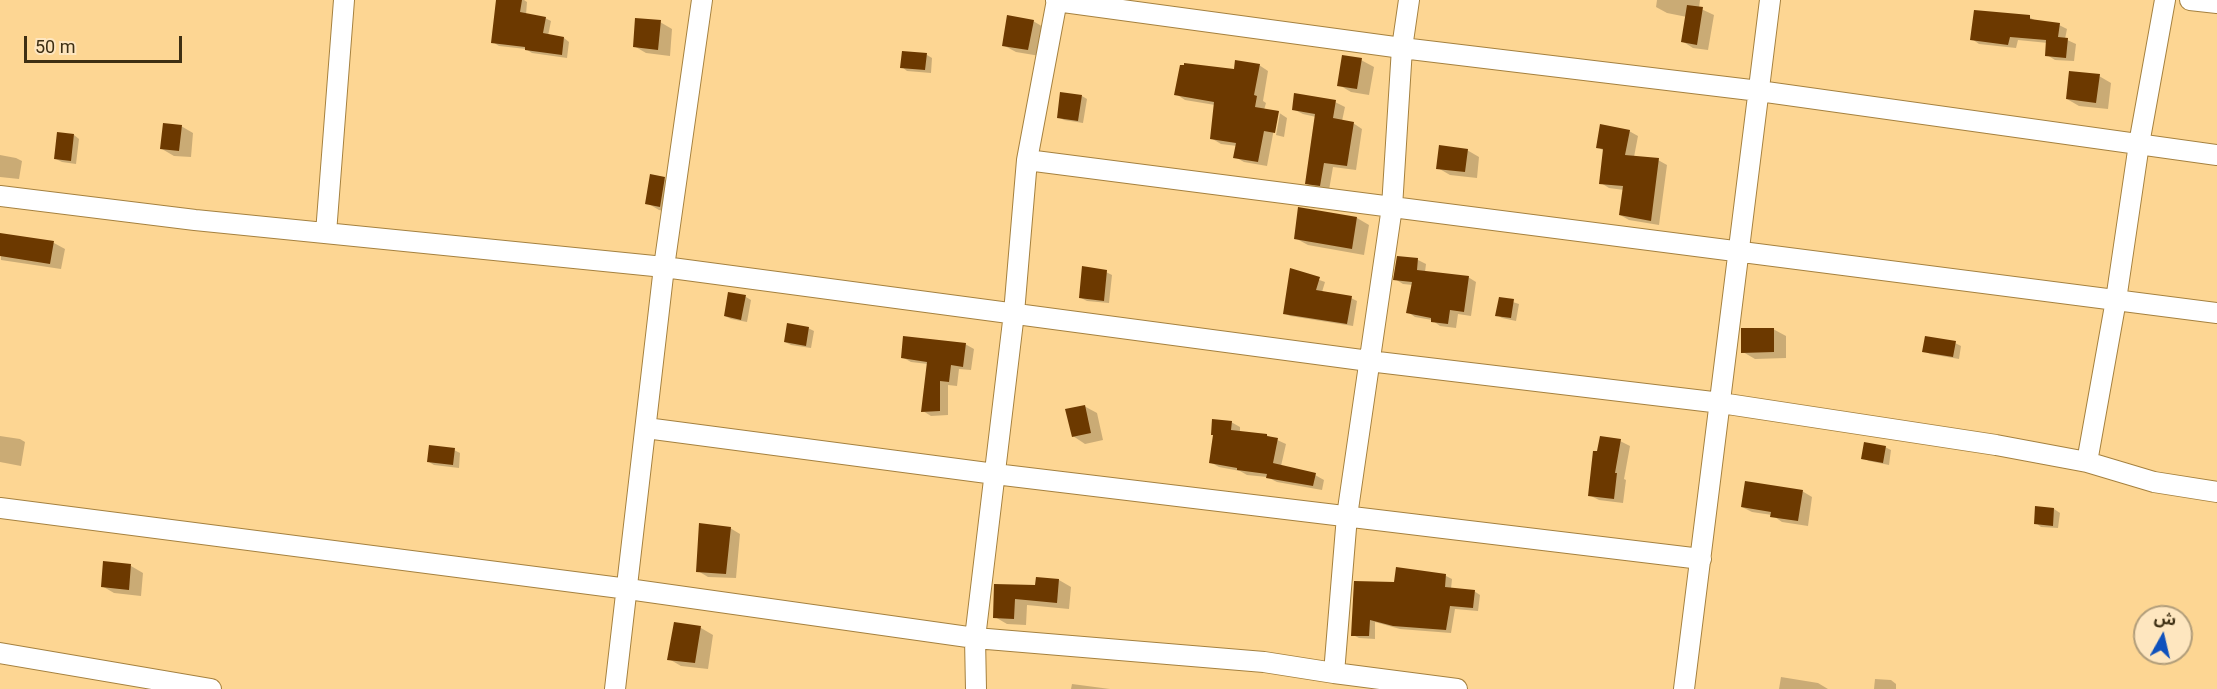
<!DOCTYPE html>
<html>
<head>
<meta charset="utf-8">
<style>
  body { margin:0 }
  #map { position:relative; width:2217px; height:689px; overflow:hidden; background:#fdd693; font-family:Roboto,"Noto Sans Arabic",sans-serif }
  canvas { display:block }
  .north { position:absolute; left:2133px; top:605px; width:60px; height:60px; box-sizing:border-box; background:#fee6bf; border:2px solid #b19d7a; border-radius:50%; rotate:8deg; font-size:16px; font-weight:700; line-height:24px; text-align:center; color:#3e2f13 }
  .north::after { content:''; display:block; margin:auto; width:21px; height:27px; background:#0f51bc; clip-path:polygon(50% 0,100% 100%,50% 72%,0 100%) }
  .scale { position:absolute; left:24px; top:36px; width:158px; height:27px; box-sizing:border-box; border:3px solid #3e2f13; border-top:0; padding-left:8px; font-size:18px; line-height:21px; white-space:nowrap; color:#3e2f13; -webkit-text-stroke:4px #fee6bf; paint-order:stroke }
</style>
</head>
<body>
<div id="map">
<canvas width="2217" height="689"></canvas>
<div class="north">ش</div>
<div class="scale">50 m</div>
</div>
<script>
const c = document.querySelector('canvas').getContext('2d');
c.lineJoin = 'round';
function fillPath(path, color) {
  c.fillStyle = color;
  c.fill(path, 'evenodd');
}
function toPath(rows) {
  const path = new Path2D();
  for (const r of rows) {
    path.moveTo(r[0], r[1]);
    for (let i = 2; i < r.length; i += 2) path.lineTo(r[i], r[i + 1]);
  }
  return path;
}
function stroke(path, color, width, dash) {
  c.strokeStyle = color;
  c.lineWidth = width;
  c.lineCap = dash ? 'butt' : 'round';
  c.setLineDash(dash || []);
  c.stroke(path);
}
const shadow = toPath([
  [498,0,524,0,527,2,526,15,545,18,551,21,548,36,564,38,569,42,567,58,532,53,526,49,499,46,493,42],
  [1657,0,1700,0,1699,8,1714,15,1708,50,1693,48,1682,41,1687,17,1667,13,1656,7],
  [2029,17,2038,22,2059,25,2067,29,2065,39,2076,44,2074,61,2055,60,2047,55,2048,43,2018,40,2016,48,1979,44,1972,39],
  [1033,21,1045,28,1040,56,1016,52,1003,45],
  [660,22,672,29,670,56,646,53,634,46],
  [927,55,932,58,931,73,907,71,902,67],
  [1361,60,1374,67,1369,95,1351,92,1339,85],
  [1259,65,1268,71,1263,101,1266,103,1264,110,1278,112,1287,118,1284,137,1276,135,1280,113,1277,113,1267,166,1244,162,1235,157,1237,146,1221,144,1211,138,1215,105,1185,100,1176,94,1235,70],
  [2099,76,2111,83,2108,109,2079,106,2067,99],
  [1082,96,1087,99,1083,123,1064,120,1058,117],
  [1335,102,1345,107,1342,121,1353,123,1362,129,1356,170,1333,167,1329,190,1316,188,1306,183,1316,117,1303,114,1293,109],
  [181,126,193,133,191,157,174,156,162,149],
  [1629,131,1638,136,1634,157,1658,160,1667,165,1659,225,1629,220,1620,215,1624,190,1609,188,1601,183,1604,151,1598,147],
  [74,135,79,139,76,164,62,162,56,159],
  [1467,150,1479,157,1477,178,1450,175,1438,168],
  [0,155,16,158,22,161,19,179,0,177],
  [664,179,676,186,673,213,659,210,647,203],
  [1300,209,1357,218,1369,225,1364,255,1308,245,1295,238],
  [0,235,54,243,65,249,61,269,1,260],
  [1398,258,1418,260,1426,264,1425,272,1468,277,1476,282,1471,316,1458,314,1456,328,1440,326,1432,320,1415,317,1408,312,1413,285,1403,284,1395,279],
  [1291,270,1325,282,1322,292,1351,298,1357,301,1353,326,1290,316,1284,313],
  [1106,272,1112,275,1109,303,1087,301,1081,298],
  [729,294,746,297,751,300,747,322,731,319,725,316],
  [1500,298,1519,304,1516,321,1502,318,1497,315],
  [808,328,814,331,811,348,791,345,785,342],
  [1773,329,1786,336,1786,358,1755,359,1743,352],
  [1955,343,1961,346,1959,359,1930,354,1924,351],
  [965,344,974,349,971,370,959,369,957,386,948,385,948,415,931,416,923,411,928,364,911,362,902,357],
  [1084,406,1097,413,1103,440,1085,444,1073,436],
  [1231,422,1240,427,1240,433,1266,435,1286,444,1281,466,1315,475,1324,480,1322,490,1277,482,1267,477,1247,475,1240,471,1219,467,1210,462],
  [0,436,20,439,25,442,21,466,0,462],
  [1620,441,1630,446,1624,479,1626,480,1623,503,1599,500,1589,495],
  [1885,447,1891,450,1889,465,1869,461,1863,458],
  [454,450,460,453,459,468,434,465,429,462],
  [1802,491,1812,497,1808,526,1782,522,1772,515,1752,512,1742,507],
  [2054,509,2060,513,2058,528,2041,527,2036,523],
  [730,528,740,534,736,578,708,577,698,571],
  [131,566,143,573,141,596,114,593,102,586],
  [1397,569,1446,576,1452,579,1451,589,1474,591,1480,595,1478,611,1455,609,1451,633,1400,629,1375,622,1375,639,1359,638,1353,635,1395,583],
  [1059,580,1071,587,1069,609,1027,605,1026,625,1007,624,995,617,995,586,1036,587],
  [675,623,701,628,713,635,708,669,681,666,669,659],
  [1781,677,1818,683,1828,689,1779,689],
  [1875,679,1891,680,1896,684,1896,689,1874,689],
  [1072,684,1110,689,1111,689,1071,689]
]);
const building = toPath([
  [496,0,522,0,520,12,546,17,543,33,564,37,562,55,525,50,525,47,491,43],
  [1687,5,1703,7,1697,45,1681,42],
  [1974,10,2030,15,2030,19,2060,23,2058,37,2068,38,2066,58,2045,56,2046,40,2010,37,2008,45,1970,40],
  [1007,15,1034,20,1028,50,1002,46],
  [635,18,661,20,658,50,633,47],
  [902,51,927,53,925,70,900,68],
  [1342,55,1362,58,1357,89,1337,86],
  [1235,60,1260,64,1254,95,1257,96,1255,107,1279,111,1275,133,1264,131,1258,162,1233,158,1236,143,1210,139,1214,102,1174,95,1180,65,1184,65,1184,63,1234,69],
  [2069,71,2100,74,2096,103,2066,99],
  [1060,92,1082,95,1078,121,1057,118],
  [1294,93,1336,100,1333,118,1354,122,1347,166,1324,163,1320,186,1305,184,1315,114,1292,110],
  [163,123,182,125,179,151,160,149],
  [1600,124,1630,130,1625,155,1659,158,1651,221,1619,215,1623,186,1599,184,1603,149,1596,148],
  [57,132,74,134,71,161,54,159],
  [1439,145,1468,149,1465,172,1436,169],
  [650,174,665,177,660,207,645,204],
  [1298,207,1357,217,1352,249,1294,239],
  [0,233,54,241,50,264,0,256],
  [1397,256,1418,258,1417,270,1469,276,1464,312,1450,310,1448,324,1431,322,1431,318,1406,313,1412,282,1393,280],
  [1082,266,1107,270,1104,301,1079,298],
  [1290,268,1320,277,1316,290,1352,296,1347,324,1283,314],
  [728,292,746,295,741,320,724,316],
  [1499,297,1514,299,1511,318,1495,316],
  [787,323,809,327,806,346,784,342],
  [1741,328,1774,328,1774,352,1741,353],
  [903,336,966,343,963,367,951,365,949,382,940,381,940,411,921,412,927,362,901,358],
  [1925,336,1956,341,1953,357,1922,352],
  [1085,405,1091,433,1072,437,1065,409],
  [1212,419,1232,421,1231,430,1267,434,1267,436,1278,438,1273,463,1316,473,1313,486,1266,478,1267,474,1237,470,1237,468,1209,463,1213,435,1211,435],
  [1600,436,1621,439,1615,473,1617,473,1614,499,1588,496,1593,451,1597,451],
  [1864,442,1886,446,1883,463,1861,459],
  [429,445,455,448,453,465,427,462],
  [1745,481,1803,490,1798,521,1770,517,1771,512,1741,507],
  [2035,506,2054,508,2053,526,2034,524],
  [699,523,731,527,726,574,696,572],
  [103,561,131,564,129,590,101,587],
  [1396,567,1446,574,1445,587,1475,590,1473,608,1450,606,1446,630,1393,626,1370,620,1369,636,1351,636,1354,581,1394,582],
  [1036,577,1059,579,1057,603,1015,599,1014,619,993,618,994,584,1035,585],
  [674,622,701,626,695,663,667,660]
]);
const minor = toPath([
  [2190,0,2217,3],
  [1056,1,1402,48,1759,91,2217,155],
  [1027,160,2217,313],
  [0,196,195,220,664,267,1369,361,1721,403,1996,445,2087,462,2154,482,2217,492],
  [326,233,344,0],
  [646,428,995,474,1701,559],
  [2087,462,2116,300,2139,144,2165,0],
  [0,508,628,589,975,638,1264,662,1334,673,1457,689],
  [0,653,211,689],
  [1334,673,1347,516,1392,207,1402,48,1409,0],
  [615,689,664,267,702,0],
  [976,689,975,638,1014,313,1027,160,1057,0],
  [1684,689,1770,0]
]);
fillPath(shadow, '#0003');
fillPath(building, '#6c3900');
stroke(minor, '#a5813f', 22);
stroke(minor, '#fff', 20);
</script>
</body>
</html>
